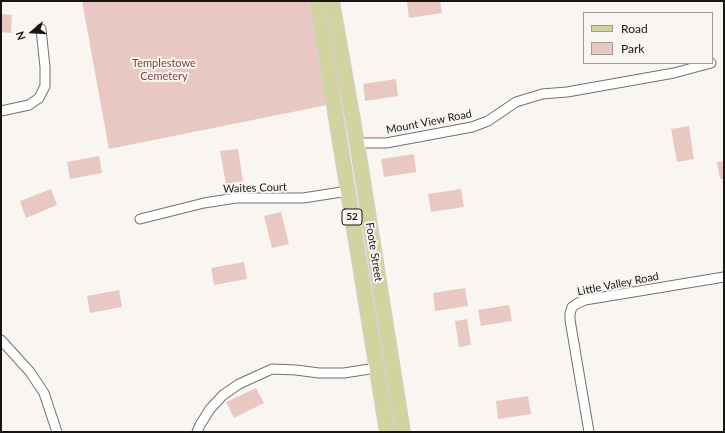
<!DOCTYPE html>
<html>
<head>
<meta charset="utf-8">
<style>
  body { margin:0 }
  #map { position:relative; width:725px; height:433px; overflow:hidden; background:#f9f6f2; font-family:Lato,sans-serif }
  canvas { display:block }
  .frame { position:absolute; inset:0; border:2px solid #161514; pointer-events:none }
  .legend { position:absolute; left:583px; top:12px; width:130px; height:52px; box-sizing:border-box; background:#f9f6f2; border:1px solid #9e9c99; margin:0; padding:5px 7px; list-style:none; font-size:12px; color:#161514 }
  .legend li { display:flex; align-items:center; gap:8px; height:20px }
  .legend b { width:20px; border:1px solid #9e9c99 }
  .north { position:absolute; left:12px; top:12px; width:40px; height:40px; -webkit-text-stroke:3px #f9f6f2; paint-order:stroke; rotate:252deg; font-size:11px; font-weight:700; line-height:16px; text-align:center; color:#161514 }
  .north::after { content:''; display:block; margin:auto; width:14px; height:18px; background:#161514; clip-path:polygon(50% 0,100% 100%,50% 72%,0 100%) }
</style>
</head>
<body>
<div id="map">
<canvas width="725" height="433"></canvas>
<div class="frame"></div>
<ul class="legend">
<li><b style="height:5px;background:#d3d39f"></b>Road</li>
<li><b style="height:11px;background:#e9c7c2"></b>Park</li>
</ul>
<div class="north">N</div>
</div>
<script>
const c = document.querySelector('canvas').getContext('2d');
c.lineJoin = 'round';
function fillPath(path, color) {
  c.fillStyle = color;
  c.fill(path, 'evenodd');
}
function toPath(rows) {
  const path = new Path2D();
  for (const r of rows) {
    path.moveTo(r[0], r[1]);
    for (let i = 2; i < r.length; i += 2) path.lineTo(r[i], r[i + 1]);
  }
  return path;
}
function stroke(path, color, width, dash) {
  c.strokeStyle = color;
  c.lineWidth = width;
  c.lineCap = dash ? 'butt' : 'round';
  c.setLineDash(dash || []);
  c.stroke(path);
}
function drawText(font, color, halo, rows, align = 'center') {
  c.font = font + ' Lato,sans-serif';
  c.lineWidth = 4;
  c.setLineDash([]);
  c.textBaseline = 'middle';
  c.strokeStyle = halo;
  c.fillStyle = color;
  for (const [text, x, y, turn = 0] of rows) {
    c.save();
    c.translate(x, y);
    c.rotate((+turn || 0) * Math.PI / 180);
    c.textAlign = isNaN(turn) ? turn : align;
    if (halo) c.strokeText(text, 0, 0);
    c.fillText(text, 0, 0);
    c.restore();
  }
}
const green = toPath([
  [82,1,309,1,327,105,109,149],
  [407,1,440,1,442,13,409,18],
  [1,14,12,15,11,33,1,32],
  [396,79,398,96,365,101,363,84],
  [689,126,694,159,677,162,671,129],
  [238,149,243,181,226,184,220,151],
  [414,154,416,172,384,177,381,159],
  [99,156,102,173,70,179,67,162],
  [724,161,724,179,720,179,717,162],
  [51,189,57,205,26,218,20,201],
  [461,189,464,207,431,212,428,194],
  [281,212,289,244,272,248,264,216],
  [244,262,247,279,214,285,211,268],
  [465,288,468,306,435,311,433,293],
  [119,290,122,307,90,313,87,296],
  [509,305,512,321,481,326,478,310],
  [467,319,471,345,459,347,455,321],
  [256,388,264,403,234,418,226,402],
  [528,396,531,414,498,419,496,401]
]);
const street = toPath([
  [1,111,29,105,39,98,45,86,45,67,41,29],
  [357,143,386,143,472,127,488,121,516,102,542,94,567,92,674,73,711,63],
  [140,219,204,203,236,198,303,198,348,191],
  [1,340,30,372,44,393,57,432],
  [197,432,200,425,210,409,223,395,239,384,272,369,296,370,319,373,344,373,376,368],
  [589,432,570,320,570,314,572,307,578,303,585,300,724,277]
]);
const primary = toPath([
  [317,1,387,432],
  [332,1,357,143,403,432]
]);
const shields = [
  [352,217,20]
];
const shieldNames = [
  ["52",352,217]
];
const parkNames = [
  ["Templestowe",164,63],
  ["Cemetery",164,76]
];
const streetNames = [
  ["Mount View Road",429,122,-11],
  ["Waites Court",255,188,-2],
  ["Foote Street",374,252,81],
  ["Little Valley Road",618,284,-11]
];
fillPath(green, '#e9c7c2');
stroke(street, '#74716d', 11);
stroke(primary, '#d0d0d0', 16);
stroke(street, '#fff', 9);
stroke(primary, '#d3d39f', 14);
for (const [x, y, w] of shields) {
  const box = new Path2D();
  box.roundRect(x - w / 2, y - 8, w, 16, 3);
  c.fillStyle = '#f9f6f2';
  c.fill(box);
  stroke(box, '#161514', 1);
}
drawText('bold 10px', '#161514', null, shieldNames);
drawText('11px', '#80433b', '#f9f6f2', parkNames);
drawText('11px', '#161514', '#f9f6f2', streetNames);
</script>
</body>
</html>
